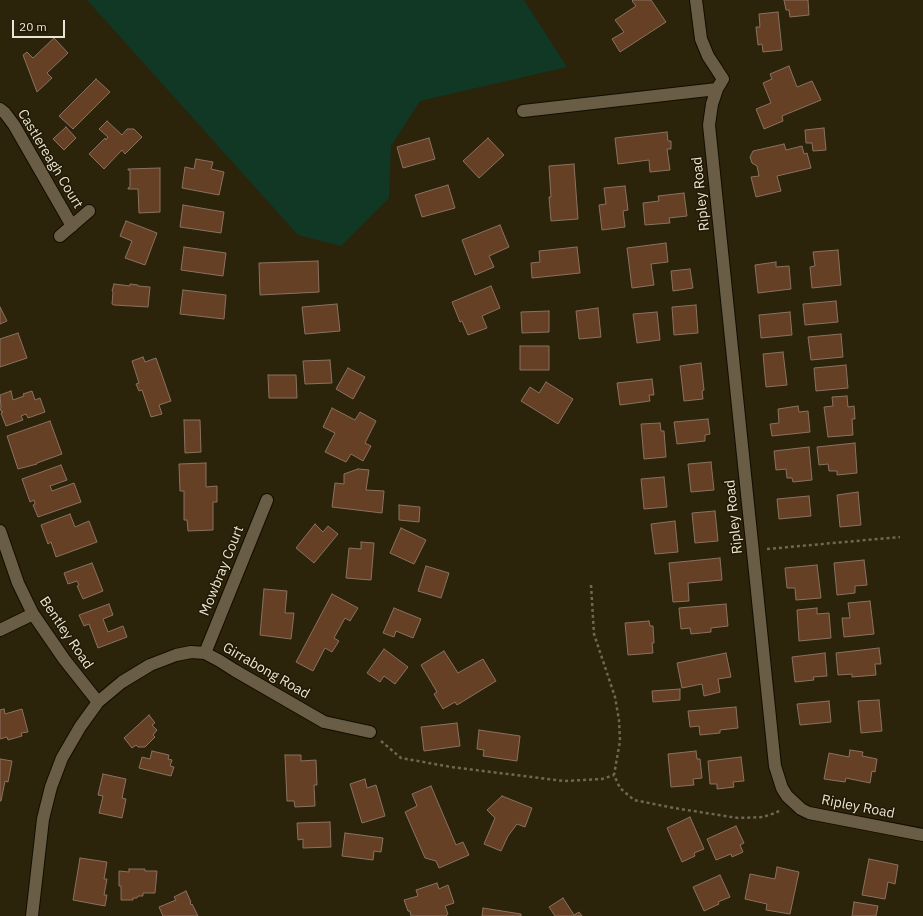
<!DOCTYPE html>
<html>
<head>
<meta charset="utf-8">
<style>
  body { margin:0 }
  #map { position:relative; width:923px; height:916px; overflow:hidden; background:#2c230b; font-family:"IBM Plex Sans",sans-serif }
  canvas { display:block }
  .scale { position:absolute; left:12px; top:20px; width:53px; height:18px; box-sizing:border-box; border:2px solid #eae4d6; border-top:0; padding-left:5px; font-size:12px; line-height:14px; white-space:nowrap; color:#eae4d6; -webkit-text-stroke:3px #221903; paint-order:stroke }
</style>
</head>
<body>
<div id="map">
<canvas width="923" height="916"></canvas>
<div class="scale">20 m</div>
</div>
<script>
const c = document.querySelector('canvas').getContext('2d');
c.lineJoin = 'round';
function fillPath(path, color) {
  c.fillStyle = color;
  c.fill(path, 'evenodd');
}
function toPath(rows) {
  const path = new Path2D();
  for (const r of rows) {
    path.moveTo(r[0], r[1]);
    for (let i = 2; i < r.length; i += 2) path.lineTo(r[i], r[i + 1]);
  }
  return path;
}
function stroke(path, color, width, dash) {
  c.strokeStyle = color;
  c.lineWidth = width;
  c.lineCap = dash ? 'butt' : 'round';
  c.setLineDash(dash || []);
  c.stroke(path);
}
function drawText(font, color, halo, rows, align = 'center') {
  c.font = font + ' "IBM Plex Sans",sans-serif';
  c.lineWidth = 3;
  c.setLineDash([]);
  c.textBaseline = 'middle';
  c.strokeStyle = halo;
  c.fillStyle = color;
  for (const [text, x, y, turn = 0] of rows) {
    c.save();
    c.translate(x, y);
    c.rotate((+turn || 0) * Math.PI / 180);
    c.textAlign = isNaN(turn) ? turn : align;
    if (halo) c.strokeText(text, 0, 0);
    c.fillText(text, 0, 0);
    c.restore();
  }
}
const green = toPath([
  [87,0,524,0,567,67,420,101,391,146,389,198,341,246,298,235]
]);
const building = toPath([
  [633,0,651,0,666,22,620,52,612,39,624,32,615,20,636,6,632,1,633,0],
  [784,0,808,0,809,15,790,17,789,10,786,10,784,0],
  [778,12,782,50,763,52,762,44,758,45,756,27,760,27,759,14,778,12],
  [54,38,68,53,47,73,52,78,37,92,23,55,27,52,33,58,54,38],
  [789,66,797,87,812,81,821,100,782,116,783,121,764,129,756,109,771,103,763,83,772,79,770,74,789,66],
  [96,79,110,92,73,129,59,116,96,79],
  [107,121,122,135,127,129,134,129,142,137,125,154,122,150,104,169,89,154,105,138,106,140,108,137,99,129,107,121],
  [66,127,76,138,64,150,53,139,66,127],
  [824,128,826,150,813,151,812,143,806,143,805,130,824,128],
  [667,132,668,141,671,141,671,149,667,149,670,170,650,172,649,160,618,164,615,138,667,132],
  [429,138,435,159,403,168,397,147,429,138],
  [488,138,504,155,479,178,463,161,488,138],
  [784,144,786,150,802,146,804,154,807,153,811,168,777,176,781,191,756,197,751,177,759,176,757,166,752,163,750,157,753,151,784,144],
  [196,159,213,162,211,169,224,172,219,195,182,188,185,167,194,169,196,159],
  [574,164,578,219,551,221,549,197,551,197,549,166,574,164],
  [160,168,160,212,139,213,138,189,128,189,128,188,130,187,130,170,128,170,128,169,160,168],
  [448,185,455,208,422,217,415,195,448,185],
  [625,186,628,210,623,211,625,227,602,230,599,205,606,204,604,188,625,186],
  [684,193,687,216,669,218,670,223,645,225,643,203,659,201,658,196,684,193],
  [183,205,224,212,221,233,180,227,183,205],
  [126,221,157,233,145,265,125,258,132,241,120,236,126,221],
  [500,225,509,247,489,256,494,267,475,275,462,240,500,225],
  [666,243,668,262,651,264,654,285,632,288,627,248,666,243],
  [184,247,226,253,223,276,181,270,184,247],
  [577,247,580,273,532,278,531,263,540,262,539,251,577,247],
  [838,250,841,285,812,288,810,267,815,266,813,252,838,250],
  [318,261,319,292,260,295,259,263,318,261],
  [776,262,776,267,789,266,791,289,758,293,755,265,776,262],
  [690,269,693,288,673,291,671,271,690,269],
  [114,284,130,286,130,284,138,285,138,286,150,287,148,307,114,305,112,304,113,292,112,291,114,284],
  [491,286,500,308,482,316,487,328,468,335,462,321,460,322,452,302,491,286],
  [183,290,226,295,224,319,180,314,183,290],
  [836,301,838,322,805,325,803,304,836,301],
  [337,304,340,331,305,334,302,307,337,304],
  [696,305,698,333,674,335,672,307,696,305],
  [0,307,7,321,0,324,0,307],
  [598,308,601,337,579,339,576,311,598,308],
  [549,311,549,332,522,333,521,312,549,311],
  [657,312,660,340,637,343,633,314,657,312],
  [790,312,792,335,761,338,759,315,790,312],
  [18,333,27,358,0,367,0,339,18,333],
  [841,334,843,357,811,360,808,337,841,334],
  [520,346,549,346,549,370,520,370,520,346],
  [783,352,787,385,766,387,763,354,783,352],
  [143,357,145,362,156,358,171,401,159,405,162,414,151,417,142,390,139,391,136,384,139,383,132,361,143,357],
  [330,360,332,383,305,384,303,361,330,360],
  [701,363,704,390,702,391,703,399,684,401,680,366,701,363],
  [846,365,848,388,816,391,814,368,846,365],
  [348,368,365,377,353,399,336,389,348,368],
  [268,375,296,375,297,398,269,398,268,375],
  [652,379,654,395,649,395,650,401,620,405,617,383,652,379],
  [546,382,573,399,558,424,521,401,530,387,539,393,546,382],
  [11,391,13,400,24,396,23,394,32,391,35,400,40,398,45,412,28,418,26,414,21,416,23,420,6,426,1,413,3,412,2,411,1,411,0,409,1,407,0,395,11,391],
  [847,396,848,407,854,406,855,419,852,419,853,435,828,437,824,407,833,406,832,397,847,396],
  [798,406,799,412,808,411,810,432,772,436,770,424,779,423,778,409,798,406],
  [332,408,355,420,360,412,376,421,365,443,371,446,363,461,351,454,346,462,325,452,335,433,323,427,332,408],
  [708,419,710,434,705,435,705,441,677,444,674,422,708,419],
  [184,420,200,420,201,452,185,453,184,420],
  [50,421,62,454,37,463,37,464,18,469,7,436,50,421],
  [660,423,661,431,664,431,666,457,644,459,641,424,660,423],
  [855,443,857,473,837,475,837,471,829,471,828,464,819,465,817,447,855,443],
  [809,447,812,480,793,482,792,478,787,478,786,469,776,470,774,451,809,447],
  [711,462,714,490,691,492,688,464,711,462],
  [206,463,206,487,217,486,217,502,213,502,213,530,188,531,187,520,184,520,184,491,180,491,179,464,206,463],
  [61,465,67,480,50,486,52,491,74,483,81,502,38,517,33,505,35,504,34,500,30,502,22,479,61,465],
  [358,469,369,470,366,490,384,491,382,513,332,507,335,483,344,484,344,474,358,469],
  [664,477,667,507,644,509,641,479,664,477],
  [858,492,861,525,840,527,837,495,858,492],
  [809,496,811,516,779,519,777,499,809,496],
  [399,505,420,507,419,522,399,520,399,505],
  [715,511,718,541,695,543,692,513,715,511],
  [70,514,75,527,89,521,97,542,56,557,51,542,48,544,41,525,70,514],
  [675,521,678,552,655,554,651,524,675,521],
  [315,524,323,532,328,526,338,534,314,563,296,548,315,524],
  [401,528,426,540,414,564,390,553,401,528],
  [361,542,374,543,371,580,346,578,349,548,361,549,361,542],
  [720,558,722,580,688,583,689,601,673,602,669,563,720,558],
  [864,560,867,585,855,586,855,593,837,595,834,563,864,560],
  [92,563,103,591,83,599,77,586,79,585,77,581,68,584,64,573,92,563],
  [817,565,821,598,796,600,795,588,787,588,785,568,817,565],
  [426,566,449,573,441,598,418,591,426,566],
  [264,589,287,591,285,613,294,613,291,639,260,635,264,589],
  [332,594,358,608,350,621,345,618,334,638,339,641,332,652,325,648,313,671,296,662,332,594],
  [870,601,874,634,844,637,842,618,850,618,848,603,870,601],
  [109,604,113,615,103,619,108,632,123,626,127,637,98,648,89,624,84,626,79,615,109,604],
  [726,604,728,626,711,628,711,632,691,634,690,628,681,629,679,608,726,604],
  [394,608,421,619,413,638,396,631,394,637,383,633,394,608],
  [817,608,817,614,829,613,831,638,799,641,797,610,817,608],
  [649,621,650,626,653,626,654,643,652,643,653,653,628,655,625,623,649,621],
  [879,648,881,664,875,664,876,675,852,677,852,674,838,675,836,653,879,648],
  [384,649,408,667,395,684,384,676,380,682,367,673,384,649],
  [444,651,458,673,483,659,496,681,457,705,455,702,443,709,434,694,437,692,421,665,444,651],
  [726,653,731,677,718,679,720,692,704,696,702,684,682,688,677,663,726,653],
  [825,653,827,676,813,677,814,680,795,682,792,657,825,653],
  [680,689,680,700,653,702,652,691,680,689],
  [879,700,882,731,861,733,858,701,879,700],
  [829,701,831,722,800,725,797,704,829,701],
  [736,707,738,728,720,730,720,733,700,735,699,726,690,727,688,711,736,707],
  [4,709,5,714,22,709,28,732,21,733,22,736,8,740,7,737,0,739,0,710,4,709],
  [149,715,155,723,152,725,157,730,153,735,155,737,145,747,138,747,136,745,132,748,124,738,149,715],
  [457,723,460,746,424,751,421,727,457,723],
  [479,730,520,736,517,761,483,756,484,750,477,749,479,730],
  [850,750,863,752,862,756,877,759,875,772,872,771,870,783,846,778,845,782,824,779,829,753,849,757,850,750],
  [152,751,169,755,168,759,172,760,170,766,174,767,171,776,139,768,142,757,150,759,152,751],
  [696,751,697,759,700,759,702,778,693,779,694,785,671,787,668,754,696,751],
  [285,755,301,755,301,761,316,760,317,785,314,785,315,806,295,807,294,801,287,801,285,755],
  [741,757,744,781,733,782,734,787,717,789,717,784,710,784,708,761,741,757],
  [0,759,12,761,8,782,5,781,1,801,0,801,0,759],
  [103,774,126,779,122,798,126,799,122,818,99,813,103,796,98,795,103,774],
  [365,779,367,788,376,785,385,816,362,823,350,784,365,779],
  [431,786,456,845,463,842,469,855,439,868,436,861,425,858,405,812,417,806,412,794,431,786],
  [502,796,532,808,525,827,517,824,508,836,501,851,484,844,495,818,487,810,502,796],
  [690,817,704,849,694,853,695,856,682,862,667,828,690,817],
  [330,822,331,847,303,848,303,839,298,840,297,823,330,822],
  [736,826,744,843,740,845,743,852,732,857,731,854,716,860,707,839,736,826],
  [345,833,383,838,381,852,374,851,373,860,342,856,345,833],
  [80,858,107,862,104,879,107,879,104,895,107,895,105,906,73,900,80,858],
  [869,859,898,865,895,884,888,882,885,899,862,895,869,859],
  [777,867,799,872,790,914,766,910,767,904,745,899,750,874,775,879,777,867],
  [129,869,145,869,145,871,157,871,155,893,143,893,143,896,138,896,137,898,133,898,133,900,121,900,121,886,119,886,119,871,129,872,129,869],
  [720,875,730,897,718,902,719,904,704,911,693,887,720,875],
  [437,883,439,889,448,885,454,903,445,906,448,914,446,916,411,916,410,911,408,911,404,900,418,896,416,890,437,883],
  [186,891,191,902,190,902,191,905,192,904,198,916,163,916,159,907,176,900,174,897,186,891],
  [563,898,574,915,579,912,582,916,555,916,549,907,563,898],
  [854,902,878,906,876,916,852,916,854,902],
  [483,908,521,914,521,916,482,916,483,908]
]);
const path = toPath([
  [767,549,900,537],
  [591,585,594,634,615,697,619,720,620,741,614,775,620,788,634,800,674,808,738,818,763,817,775,813,781,810],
  [381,741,401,758,451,767,564,781,602,779,614,775]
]);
const minor = toPath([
  [696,0,701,39,708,56,723,79,717,89,712,104,709,125,775,766,782,788,787,796,801,809,809,813,923,835],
  [0,109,5,113,14,125,72,226],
  [523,111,717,89],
  [60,236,89,211],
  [0,531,18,583,33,614,64,659,98,702],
  [0,630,33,614],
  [205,653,267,500],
  [32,916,43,819,51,787,62,758,80,727,98,702,122,682,150,665,176,655,191,652,205,653,220,661,234,670,324,722,370,732]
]);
const streetNames = [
  ["Castlereagh Court",50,159,59],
  ["Ripley Road",701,194,-96],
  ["Ripley Road",734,517,-96],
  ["Mowbray Court",222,571,-68],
  ["Bentley Road",66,633,56],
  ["Girrabong Road",266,671,30],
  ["Ripley Road",858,807,11]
];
fillPath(green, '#103824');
fillPath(building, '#664024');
stroke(building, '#8a7161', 1);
stroke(minor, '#140c00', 14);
stroke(path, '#6f6753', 2.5, [3, 3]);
stroke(minor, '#695e45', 12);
drawText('14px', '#eae4d6', '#221903', streetNames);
</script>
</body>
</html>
